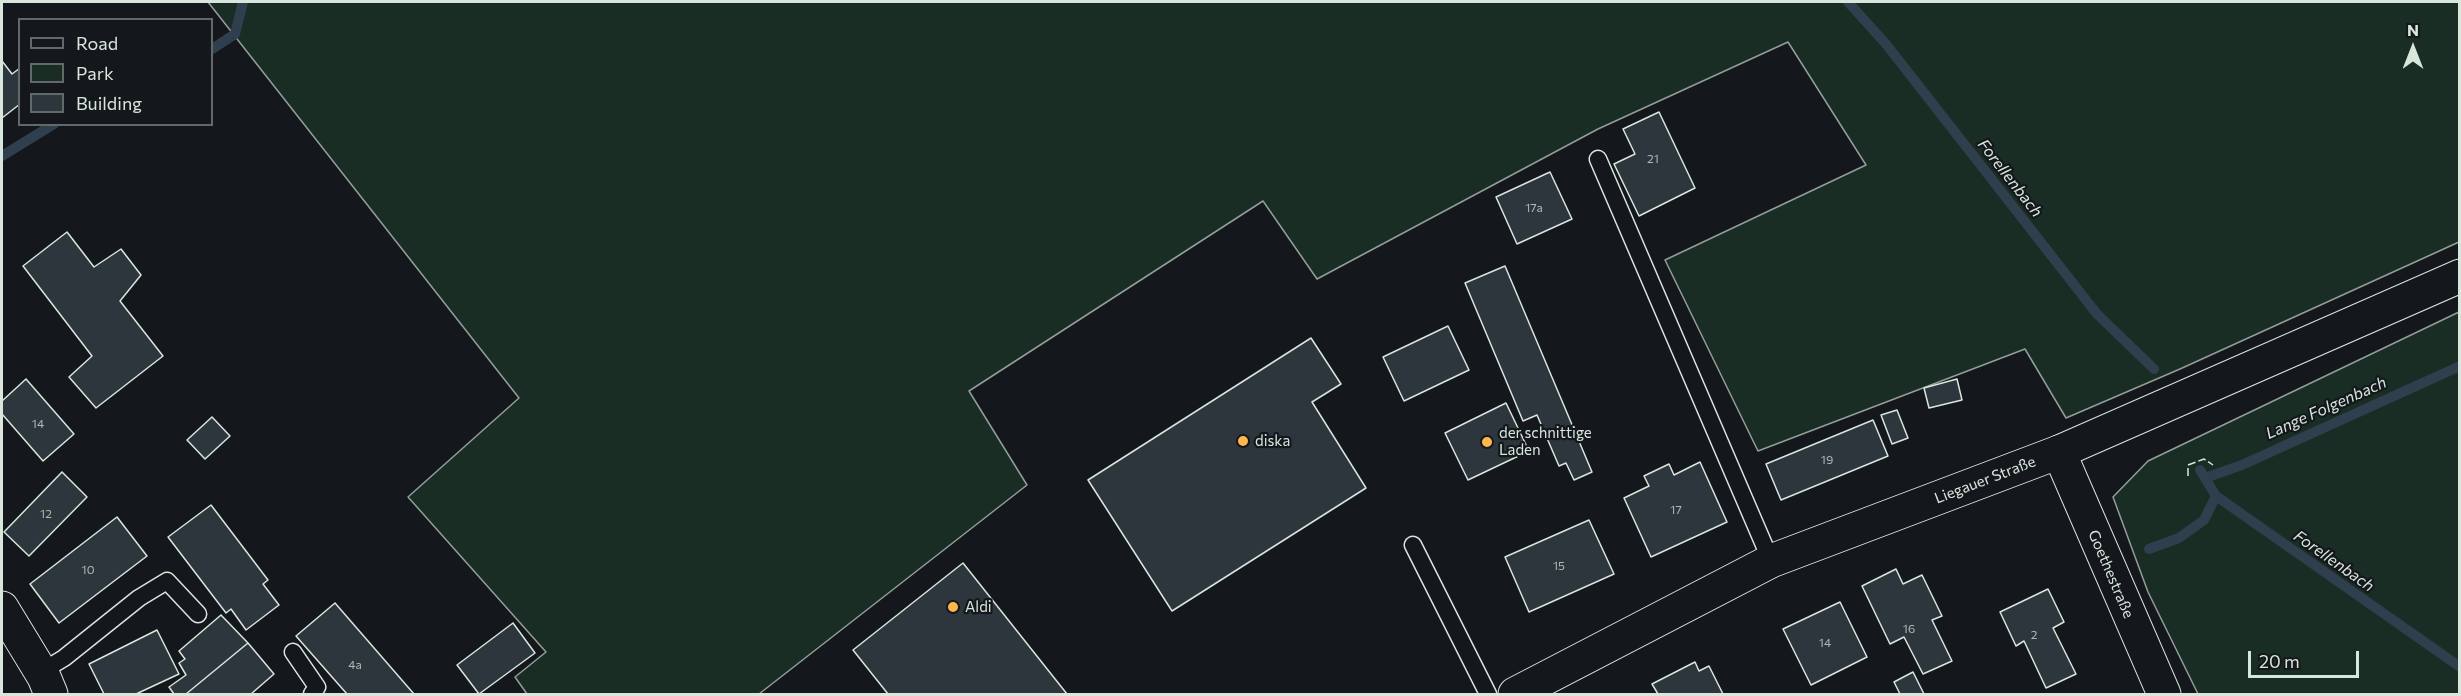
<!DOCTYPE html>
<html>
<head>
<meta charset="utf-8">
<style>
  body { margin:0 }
  #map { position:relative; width:2461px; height:696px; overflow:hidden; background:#14181c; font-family:Commissioner,sans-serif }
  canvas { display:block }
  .frame { position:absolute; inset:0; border:3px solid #d8e6dc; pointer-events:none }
  .legend { position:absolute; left:18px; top:18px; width:195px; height:108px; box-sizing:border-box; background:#14181c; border:2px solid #626a69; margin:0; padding:8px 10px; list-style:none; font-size:18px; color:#d8e6dc }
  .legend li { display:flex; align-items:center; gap:12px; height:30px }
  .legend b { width:30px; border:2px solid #626a69 }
  .north { position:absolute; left:2383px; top:18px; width:60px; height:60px; -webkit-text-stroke:4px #14181c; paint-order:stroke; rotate:0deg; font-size:16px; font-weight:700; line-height:24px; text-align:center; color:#d8e6dc }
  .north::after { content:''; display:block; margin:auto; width:21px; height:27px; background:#d8e6dc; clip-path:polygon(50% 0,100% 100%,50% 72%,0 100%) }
  .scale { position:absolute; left:2248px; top:651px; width:111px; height:27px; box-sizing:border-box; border:3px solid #d8e6dc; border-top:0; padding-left:8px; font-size:18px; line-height:21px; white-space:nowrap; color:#d8e6dc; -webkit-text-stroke:4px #14181c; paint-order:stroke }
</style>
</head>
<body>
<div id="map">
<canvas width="2461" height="696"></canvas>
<div class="frame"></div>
<ul class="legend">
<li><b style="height:8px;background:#14181c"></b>Road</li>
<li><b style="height:16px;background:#1a2d24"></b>Park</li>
<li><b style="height:16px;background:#2c363c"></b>Building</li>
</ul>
<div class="north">N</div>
<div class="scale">20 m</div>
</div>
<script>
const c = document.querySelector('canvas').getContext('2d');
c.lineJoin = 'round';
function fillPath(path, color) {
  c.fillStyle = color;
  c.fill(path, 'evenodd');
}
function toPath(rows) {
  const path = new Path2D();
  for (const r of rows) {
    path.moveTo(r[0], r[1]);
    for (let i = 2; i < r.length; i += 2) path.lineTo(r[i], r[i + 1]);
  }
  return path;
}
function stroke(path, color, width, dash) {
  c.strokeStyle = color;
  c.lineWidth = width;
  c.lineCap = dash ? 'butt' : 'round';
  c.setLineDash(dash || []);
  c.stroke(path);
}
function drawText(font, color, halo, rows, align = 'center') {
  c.font = font + ' Commissioner,sans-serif';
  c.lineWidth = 4.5;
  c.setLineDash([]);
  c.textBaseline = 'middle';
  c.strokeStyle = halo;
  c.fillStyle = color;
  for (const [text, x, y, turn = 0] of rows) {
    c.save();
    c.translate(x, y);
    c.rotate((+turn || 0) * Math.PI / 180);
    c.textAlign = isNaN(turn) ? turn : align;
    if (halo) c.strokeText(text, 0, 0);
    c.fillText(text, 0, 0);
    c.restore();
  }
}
const green = toPath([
  [208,2,2459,2,2459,242,2180,369,2066,418,2025,349,1758,451,1665,260,1866,165,1788,42,1598,129,1317,279,1263,201,969,391,1027,485,759,694,527,694,515,677,546,652,408,497,519,398,208,2],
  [2459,312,2459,694,2198,694,2148,592,2113,497,2148,461,2459,312]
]);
const stream = toPath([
  [1848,2,1886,44,2097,314,2154,369],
  [212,49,235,34,243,2],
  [2,156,54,124],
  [2200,470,2216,496,2460,667],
  [2205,478,2242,465,2460,366],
  [2149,549,2179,538,2204,520,2216,496]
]);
const building = toPath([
  [2,61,12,74,20,68,20,104,2,118,2,61],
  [1659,112,1695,188,1639,216,1614,164,1635,154,1623,129,1659,112],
  [1550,172,1572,219,1517,244,1496,197,1550,172],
  [67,232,94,267,121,249,141,275,120,301,163,356,96,408,69,377,92,356,23,266,67,232],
  [1505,266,1592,472,1574,480,1566,463,1559,466,1537,415,1523,421,1465,283,1505,266],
  [1448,326,1469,370,1404,401,1383,357,1448,326],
  [1311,338,1341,384,1312,402,1366,488,1172,611,1088,480,1311,338],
  [26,379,74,434,43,461,2,414,2,401,26,379],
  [1957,379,1962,400,1929,408,1924,388,1957,379],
  [1506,403,1529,451,1468,480,1445,433,1506,403],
  [1897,410,1908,438,1892,444,1881,415,1897,410],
  [212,417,230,436,205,459,187,440,212,417],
  [1873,420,1888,456,1781,500,1766,464,1873,420],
  [1700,462,1727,522,1651,557,1624,498,1649,486,1644,476,1669,464,1674,475,1700,462],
  [62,472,87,497,29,556,4,532,62,472],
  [211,505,268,580,263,584,279,605,246,630,231,609,226,613,168,537,211,505],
  [117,517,147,556,59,623,30,584,117,517],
  [1589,520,1614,574,1529,612,1505,557,1589,520],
  [963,563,1067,694,888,694,853,650,963,563],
  [1896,569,1903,584,1922,575,1942,616,1932,620,1952,661,1923,674,1904,637,1890,644,1862,586,1896,569],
  [2048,589,2064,622,2053,628,2076,674,2046,688,2024,641,2016,646,2000,612,2048,589],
  [1840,602,1867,657,1811,685,1783,629,1840,602],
  [335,603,414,694,347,694,296,636,335,603],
  [221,615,248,643,186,694,174,694,169,687,186,675,179,663,185,659,179,651,221,615],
  [513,623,535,653,479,694,457,665,513,623],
  [157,630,179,674,136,694,104,694,89,664,157,630],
  [248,643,274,674,251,694,186,694,248,643],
  [1695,662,1699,671,1709,666,1723,694,1658,694,1652,684,1695,662],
  [1913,672,1924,694,1900,694,1894,682,1913,672]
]);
const lane = toPath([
  [1598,159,1771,561],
  [1413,545,1488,694],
  [293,652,317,687,312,694],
  [41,672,64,658,139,598,167,581,198,614]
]);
const street = toPath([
  [2059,452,2164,694],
  [2,608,44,677,51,694]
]);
const secondary = toPath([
  [1515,694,1771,561,2059,452,2460,276]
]);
const fence = toPath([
  [2188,476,2188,465,2204,459,2213,465]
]);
const markers = [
  [1243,441,6,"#ffb74d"],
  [1487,442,6,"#ffb74d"],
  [953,607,6,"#ffb74d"]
];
const numberNames = [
  ["21",1653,159],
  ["17a",1534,208],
  ["14",38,424],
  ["19",1827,460],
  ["17",1676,510],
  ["12",46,514],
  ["15",1559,566],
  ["10",88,570],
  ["16",1909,629],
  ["2",2034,635],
  ["14",1825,643],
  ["4a",355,665]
];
const poiNames = [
  ["der schnittige",1499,433],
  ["Laden",1499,450],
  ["diska",1255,441],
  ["Aldi",965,607]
];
const streetNames = [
  ["Liegauer Straße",1985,480,-21],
  ["Goethestraße",2111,574,67]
];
const waterNames = [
  ["Forellenbach",2010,178,52],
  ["Lange Folgenbach",2326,408,-24],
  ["Forellenbach",2334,561,35]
];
fillPath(green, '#1a2d24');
stroke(green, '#939e99', 1.5);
stroke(stream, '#2f3f4d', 10);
fillPath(building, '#2c363c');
stroke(building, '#d8e6dc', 1.5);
stroke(lane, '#d8e6dc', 19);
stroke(street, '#d8e6dc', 35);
stroke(secondary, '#d8e6dc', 35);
stroke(lane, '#14181c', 16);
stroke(street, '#14181c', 33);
stroke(secondary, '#14181c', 33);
stroke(fence, '#d8e6dc', 1.5, [8, 3]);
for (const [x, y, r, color] of markers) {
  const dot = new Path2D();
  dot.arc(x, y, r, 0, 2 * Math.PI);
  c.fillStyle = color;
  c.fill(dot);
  stroke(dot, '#14181c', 2);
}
drawText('12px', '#adbab4', null, numberNames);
drawText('15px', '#d8e6dc', '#14181c', poiNames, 'left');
drawText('15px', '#d8e6dc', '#14181c', streetNames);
drawText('italic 16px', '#d8e6dc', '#14181c', waterNames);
</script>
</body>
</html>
